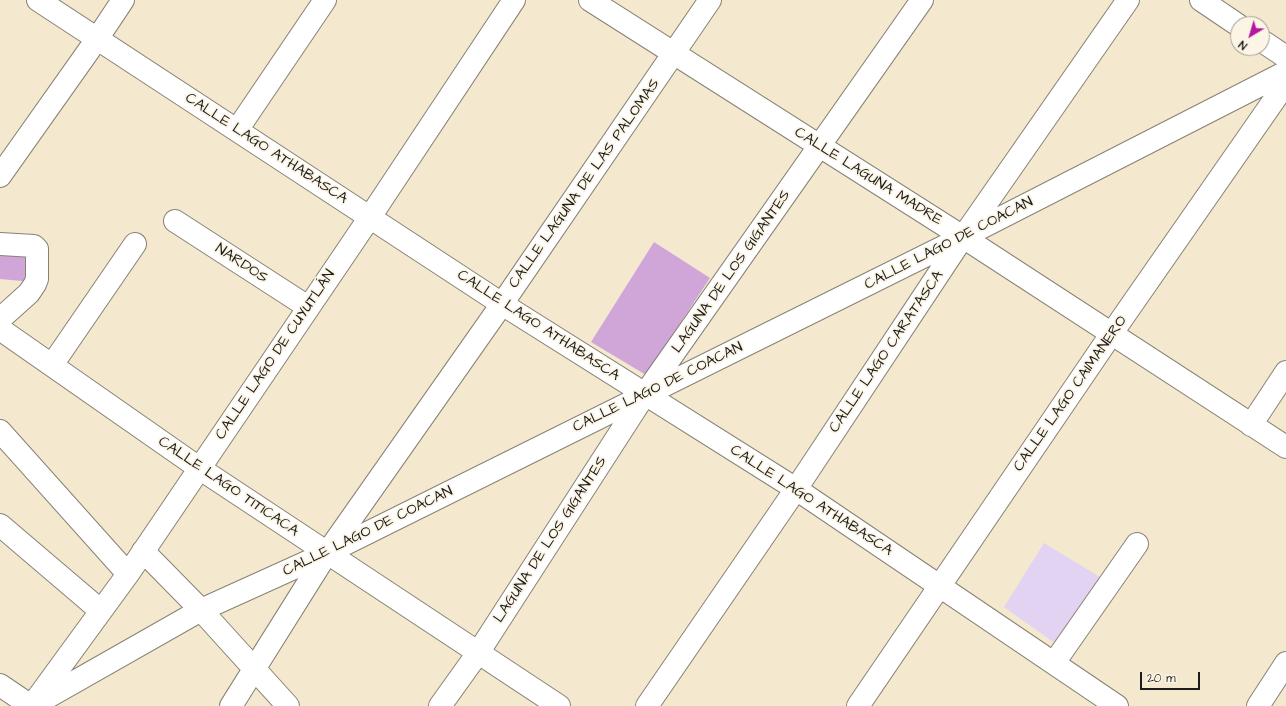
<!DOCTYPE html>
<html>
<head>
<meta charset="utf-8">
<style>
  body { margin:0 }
  #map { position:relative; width:1286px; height:706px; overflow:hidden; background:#f4e8ce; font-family:"Architects Daughter",sans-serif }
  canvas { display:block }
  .north { position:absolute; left:1230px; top:16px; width:40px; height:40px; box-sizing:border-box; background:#fcf5e5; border:1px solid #a29e95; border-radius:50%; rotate:218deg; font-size:11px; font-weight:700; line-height:16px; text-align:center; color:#1c1c1c }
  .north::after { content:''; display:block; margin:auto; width:14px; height:18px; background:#b5179e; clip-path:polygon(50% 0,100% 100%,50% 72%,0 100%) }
  .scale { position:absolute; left:1140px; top:672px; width:60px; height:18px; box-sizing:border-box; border:2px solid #1c1c1c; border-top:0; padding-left:5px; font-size:12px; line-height:14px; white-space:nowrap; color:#1c1c1c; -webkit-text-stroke:3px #fcf5e5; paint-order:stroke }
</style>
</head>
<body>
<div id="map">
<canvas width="1286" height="706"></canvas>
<div class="north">N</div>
<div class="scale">20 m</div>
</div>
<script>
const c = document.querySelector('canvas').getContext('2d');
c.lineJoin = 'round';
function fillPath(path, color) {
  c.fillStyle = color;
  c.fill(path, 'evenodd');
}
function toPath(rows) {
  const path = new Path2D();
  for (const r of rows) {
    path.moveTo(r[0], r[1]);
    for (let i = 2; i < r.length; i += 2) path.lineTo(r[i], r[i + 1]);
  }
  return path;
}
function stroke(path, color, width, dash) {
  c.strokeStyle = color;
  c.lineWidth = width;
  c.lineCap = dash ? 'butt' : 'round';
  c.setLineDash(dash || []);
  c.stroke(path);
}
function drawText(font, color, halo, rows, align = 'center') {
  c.font = font + ' "Architects Daughter",sans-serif';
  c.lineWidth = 3.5;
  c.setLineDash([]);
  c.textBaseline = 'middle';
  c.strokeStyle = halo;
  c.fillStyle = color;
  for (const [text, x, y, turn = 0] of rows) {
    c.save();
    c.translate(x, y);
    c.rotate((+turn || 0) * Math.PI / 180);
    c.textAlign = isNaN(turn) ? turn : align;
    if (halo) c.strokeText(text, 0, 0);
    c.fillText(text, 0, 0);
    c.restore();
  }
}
const built = toPath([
  [1044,543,1103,579,1056,644,1004,607]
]);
const building = toPath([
  [654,242,710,278,646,375,591,342],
  [0,253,35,255,33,282,0,279]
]);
const minor = toPath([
  [38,0,502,304,796,489,1117,706],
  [590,0,963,237,1286,447],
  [1201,0,1238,25],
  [1262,41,1286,57],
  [237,130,325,0],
  [0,176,97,39,123,0],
  [175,221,308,307],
  [0,244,34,246,37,249,37,279,35,284,29,293,0,319],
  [0,329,199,468,559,706],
  [52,365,135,244],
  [1251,425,1286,372],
  [0,431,128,574],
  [0,525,101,611],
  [143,551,201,610,288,706],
  [1054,663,1137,544],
  [0,685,31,706],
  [36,700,128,574,370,217,514,0],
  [32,706,201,610,327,553,963,237,1286,72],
  [231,706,327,553,502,304,710,0],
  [440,706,478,653,645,394,922,0],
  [647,706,796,489,963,237,1128,0],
  [858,706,1112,333,1286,83],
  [1258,706,1286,663]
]);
const streetNames = [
  ["CALLE LAGO ATHABASCA",266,149,33],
  ["CALLE LAGUNA MADRE",868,177,32],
  ["CALLE LAGUNA DE LAS PALOMAS",585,184,-55],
  ["CALLE LAGO DE COACAN",949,244,-27],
  ["NARDOS",241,264,33],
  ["LAGUNA DE LOS GIGANTES",732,272,-55],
  ["CALLE LAGO ATHABASCA",538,326,33],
  ["CALLE LAGO CARATASCA",887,352,-56],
  ["CALLE LAGO DE CUYUTLÁN",276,355,-56],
  ["CALLE LAGO DE COACAN",658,388,-26],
  ["CALLE LAGO CAIMANERO",1071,394,-55],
  ["CALLE LAGO TITICACA",228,487,34],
  ["CALLE LAGO ATHABASCA",811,501,33],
  ["CALLE LAGO DE COACAN",368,532,-26],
  ["LAGUNA DE LOS GIGANTES",551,540,-57]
];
fillPath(built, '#e3d3f3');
fillPath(building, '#d0a6d9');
stroke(minor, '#888275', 24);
stroke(minor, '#fff', 22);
drawText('15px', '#1c1c1c', '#fcf5e5', streetNames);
</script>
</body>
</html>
